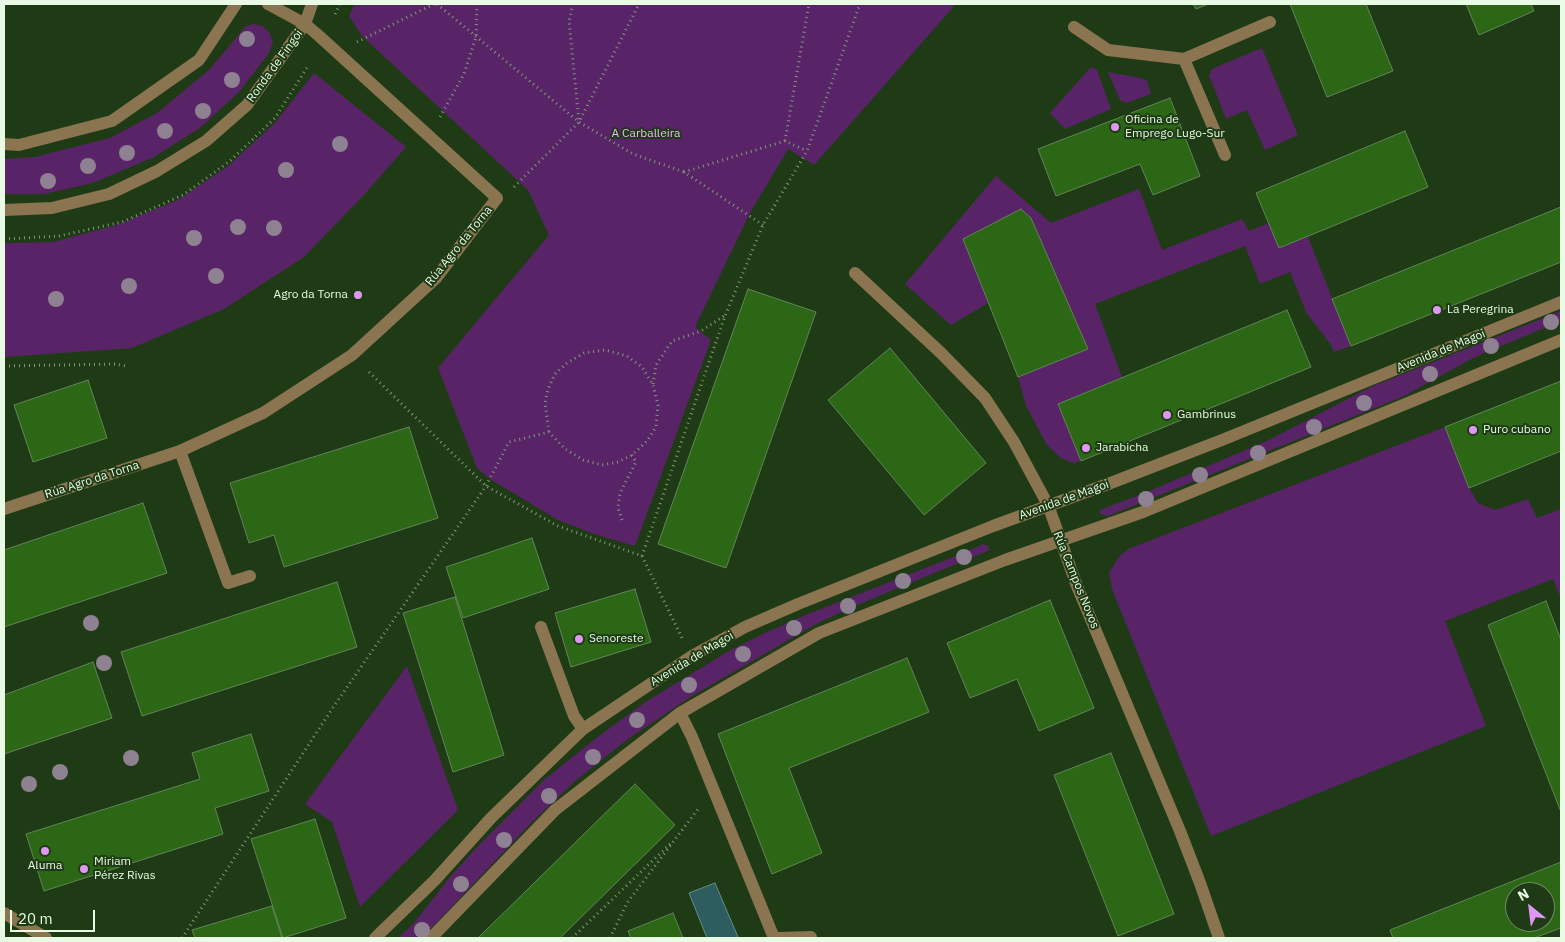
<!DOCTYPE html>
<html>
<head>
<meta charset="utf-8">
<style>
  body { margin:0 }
  #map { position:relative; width:1565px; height:942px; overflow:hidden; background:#1e3b15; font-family:"IBM Plex Sans",sans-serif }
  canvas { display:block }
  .frame { position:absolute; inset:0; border:5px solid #e9fbe4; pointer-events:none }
  .north { position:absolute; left:1505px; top:882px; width:50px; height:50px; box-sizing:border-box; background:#1e3b15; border:1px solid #6f8868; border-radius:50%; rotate:331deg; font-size:14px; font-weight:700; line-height:20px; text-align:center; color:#e9fbe4 }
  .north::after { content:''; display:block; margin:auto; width:18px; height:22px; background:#df98f2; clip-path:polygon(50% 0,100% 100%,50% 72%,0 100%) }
  .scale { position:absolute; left:10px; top:910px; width:85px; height:22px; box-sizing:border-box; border:2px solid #e9fbe4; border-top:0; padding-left:6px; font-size:15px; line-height:18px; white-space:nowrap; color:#e9fbe4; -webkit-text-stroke:4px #1e3b15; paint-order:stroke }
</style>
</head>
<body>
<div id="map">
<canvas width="1565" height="942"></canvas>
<div class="frame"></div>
<div class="north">N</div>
<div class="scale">20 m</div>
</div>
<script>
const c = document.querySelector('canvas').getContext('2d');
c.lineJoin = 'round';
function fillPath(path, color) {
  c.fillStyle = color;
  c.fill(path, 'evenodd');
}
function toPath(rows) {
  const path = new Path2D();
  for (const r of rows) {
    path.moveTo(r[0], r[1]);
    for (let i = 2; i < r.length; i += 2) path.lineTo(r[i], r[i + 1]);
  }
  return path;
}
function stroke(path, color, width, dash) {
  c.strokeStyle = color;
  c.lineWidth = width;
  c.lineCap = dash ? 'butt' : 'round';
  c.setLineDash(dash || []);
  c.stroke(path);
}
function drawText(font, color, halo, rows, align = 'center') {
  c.font = font + ' "IBM Plex Sans",sans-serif';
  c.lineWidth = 4;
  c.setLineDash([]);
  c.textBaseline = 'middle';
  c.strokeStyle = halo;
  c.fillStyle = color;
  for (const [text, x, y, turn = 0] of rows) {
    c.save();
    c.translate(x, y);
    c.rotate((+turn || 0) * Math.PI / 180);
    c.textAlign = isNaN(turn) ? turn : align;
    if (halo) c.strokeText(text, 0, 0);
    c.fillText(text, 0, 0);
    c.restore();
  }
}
const green = toPath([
  [355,4,956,4,814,165,788,149,750,213,695,327,711,340,635,546,597,535,558,520,490,479,477,468,438,368,549,235,528,190,362,36,349,16],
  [254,24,262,26,269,32,273,42,269,53,240,91,200,128,154,157,93,183,44,194,4,194,4,159,35,157,110,138,157,113,209,70,246,26],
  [1262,48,1298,135,1265,150,1247,110,1226,119,1209,75,1211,70,1216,67],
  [1090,68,1094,68,1097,70,1111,109,1065,129,1050,113],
  [1108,72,1141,78,1147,81,1151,94,1126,103,1120,100],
  [314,73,406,147,363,196,304,257,224,309,132,348,4,357,4,243,53,242,117,225,178,200,228,166,275,123],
  [996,176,1051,223,1139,189,1162,250,1242,219,1249,231,1269,223,1279,248,1308,237,1351,346,1334,352,1331,345,1306,312,1290,272,1260,284,1245,246,1095,304,1122,377,1058,404,1081,461,1073,463,1061,458,1047,445,1026,406,1018,377,1088,349,1031,218,1021,210,963,239,988,303,951,325,905,284],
  [1561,311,1561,321,1475,357,1402,397,1108,516,1100,514,1100,510,1147,492,1269,440,1371,387],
  [1445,427,1469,488,1478,503,1495,510,1528,499,1537,518,1561,509,1561,599,1553,579,1445,621,1486,726,1211,836,1112,589,1109,573,1118,558,1128,549],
  [983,544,988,546,990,550,852,607,816,624,692,696,628,739,574,782,531,823,422,938,398,938,414,923,451,876,479,845,544,780,595,739,644,703,727,652,765,633,803,616,966,552],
  [407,666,458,810,360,907,332,822,305,804]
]);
const water = toPath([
  [715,883,738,937,735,938,707,938,689,893,715,883]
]);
const building = toPath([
  [1193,4,1208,4,1196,9,1193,4],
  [1290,4,1366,4,1393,71,1327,97,1290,4],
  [1466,4,1531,4,1534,11,1479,35,1466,4],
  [1170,98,1200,176,1153,195,1140,164,1056,196,1038,149,1170,98],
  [1405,131,1428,187,1279,248,1256,193,1405,131],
  [1561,207,1561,262,1351,346,1332,299,1561,207],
  [1021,209,1031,218,1088,349,1018,377,963,239,1021,209],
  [748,289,816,312,726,568,658,544,748,289],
  [1287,310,1311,367,1081,461,1058,404,1287,310],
  [890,348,986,463,924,515,828,400,890,348],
  [88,380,107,438,33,462,14,405,88,380],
  [1561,381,1561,451,1469,488,1445,427,1561,381],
  [409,427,438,518,284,567,274,535,249,543,230,483,409,427],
  [143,503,167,573,4,627,4,550,143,503],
  [532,538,549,589,463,618,446,567,532,538],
  [337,582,357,647,142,716,121,652,337,582],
  [635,589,651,642,571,667,555,613,635,589],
  [455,597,504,755,453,772,403,613,455,597],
  [1050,600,1094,708,1039,731,1017,679,970,698,947,643,1050,600],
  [1546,601,1561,640,1561,812,1488,625,1546,601],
  [907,658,929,712,789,768,822,853,772,874,718,734,907,658],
  [93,662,112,718,4,754,4,695,93,662],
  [251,734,269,791,215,808,223,834,44,891,26,834,200,779,192,753,251,734],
  [1111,753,1174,914,1118,936,1054,775,1111,753],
  [635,784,675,825,560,938,478,938,635,784],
  [315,819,346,918,283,938,251,839,315,819],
  [1561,862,1561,928,1534,938,1393,938,1390,930,1561,862],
  [1515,892,1545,892,1545,922,1515,922,1515,892],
  [272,906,282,938,195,938,192,930,272,906],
  [673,913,683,938,631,938,628,931,673,913]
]);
const path = toPath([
  [437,4,579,122,633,154,684,172],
  [573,4,569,21,579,121],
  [335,14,340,4],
  [357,42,434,4],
  [440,117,464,74,476,37,477,4],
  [785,141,809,4],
  [514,187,579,122,639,4],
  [763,225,684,172,785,141,807,151],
  [4,239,59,236,122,222,183,195,230,161,275,118,308,66],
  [4,366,115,364,126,366],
  [369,372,486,486,558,526,642,556,725,316,763,225,807,151,860,4],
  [653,384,656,365,672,341,701,331,724,316],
  [622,520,618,508,620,493,636,462,632,455],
  [642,556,682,638],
  [182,938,332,709,486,486,509,442,549,432,565,449,583,460,602,465,618,462,632,455,647,441,656,427,658,405,653,385,642,367,627,356,605,350,584,353,567,363,555,374,548,389,545,403,549,432],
  [572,938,671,843],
  [610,938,627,903,698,809]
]);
const minor = toPath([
  [1074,27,1108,50,1184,59,1225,155],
  [1184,59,1270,22],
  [4,144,19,145,112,121,199,60,236,4],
  [4,210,52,208,109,194,157,171,206,141,247,105,305,24,312,4],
  [855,273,941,353,985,398,1014,442,1048,505,1077,586,1180,831,1200,883,1219,938],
  [180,451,228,583,250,576],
  [4,509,180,451,263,413,352,355,436,278,497,198,318,35,305,24,268,4],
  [541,627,574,716,583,729],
  [680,713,692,737,774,938],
  [4,913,46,938],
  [375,938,434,881,491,818,583,729,692,656,745,627,798,604,993,526,1108,484,1222,440,1561,302],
  [431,938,555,810,680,713,819,633,1005,560,1143,512,1561,340],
  [779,938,811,937]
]);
const trees = [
  [247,39],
  [232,80],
  [203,111],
  [165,131],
  [340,144],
  [127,153],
  [88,166],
  [286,170],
  [48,181],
  [238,227],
  [274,228],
  [194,238],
  [216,276],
  [129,286],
  [56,299],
  [1551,322],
  [1491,346],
  [1430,374],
  [1364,403],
  [1314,427],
  [1258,453],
  [1200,475],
  [1146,499],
  [964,557],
  [903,581],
  [848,606],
  [91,623],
  [794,628],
  [743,654],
  [104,663],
  [689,685],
  [637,720],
  [593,757],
  [131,758],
  [60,772],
  [29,784],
  [549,796],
  [504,840],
  [461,884],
  [422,930]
];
const markers = [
  [1115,127,5,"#df98f2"],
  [358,295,5,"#df98f2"],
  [1437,310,5,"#df98f2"],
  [1167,415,5,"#df98f2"],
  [1473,430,5,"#df98f2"],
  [1086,448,5,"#df98f2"],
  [579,639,5,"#df98f2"],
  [45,851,5,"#df98f2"],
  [84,869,5,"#df98f2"]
];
const streetNames = [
  ["Ronda de Fingoi",275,66,-54],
  ["Rúa Agro da Torna",459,246,-51],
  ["Avenida de Magoi",1441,351,-22],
  ["Rúa Agro da Torna",92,480,-18],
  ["Avenida de Magoi",1064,500,-20],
  ["Rúa Campos Novos",1076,580,68],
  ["Avenida de Magoi",692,659,-31]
];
const poiNames = [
  ["Oficina de",1125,120],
  ["Emprego Lugo-Sur",1125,134],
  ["Agro da Torna",348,295,"right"],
  ["La Peregrina",1447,310],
  ["Gambrinus",1177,415],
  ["Puro cubano",1483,430],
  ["Jarabicha",1096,448],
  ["Senoreste",589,639],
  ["Miriam",94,862],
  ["Pérez Rivas",94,876],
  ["Aluma",45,866,"center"]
];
const parkNames = [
  ["A Carballeira",646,134]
];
fillPath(green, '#592467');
fillPath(water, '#2d5d5f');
stroke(water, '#658c87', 1);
fillPath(building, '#2b6715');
stroke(building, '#63845a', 1);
stroke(path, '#819879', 3, [1, 4]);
stroke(minor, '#8b7551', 12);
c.fillStyle = '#8e8191';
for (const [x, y] of trees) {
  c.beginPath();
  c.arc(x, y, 8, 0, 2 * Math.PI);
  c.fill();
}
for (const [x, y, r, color] of markers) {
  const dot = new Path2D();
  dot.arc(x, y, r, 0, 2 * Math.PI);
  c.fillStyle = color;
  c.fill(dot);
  stroke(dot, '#1e3b15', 2);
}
drawText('12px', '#e9fbe4', '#1e3b15', streetNames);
drawText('12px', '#e9fbe4', '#1e3b15', poiNames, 'left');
drawText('12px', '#eabbf7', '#1e3b15', parkNames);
</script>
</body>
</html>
